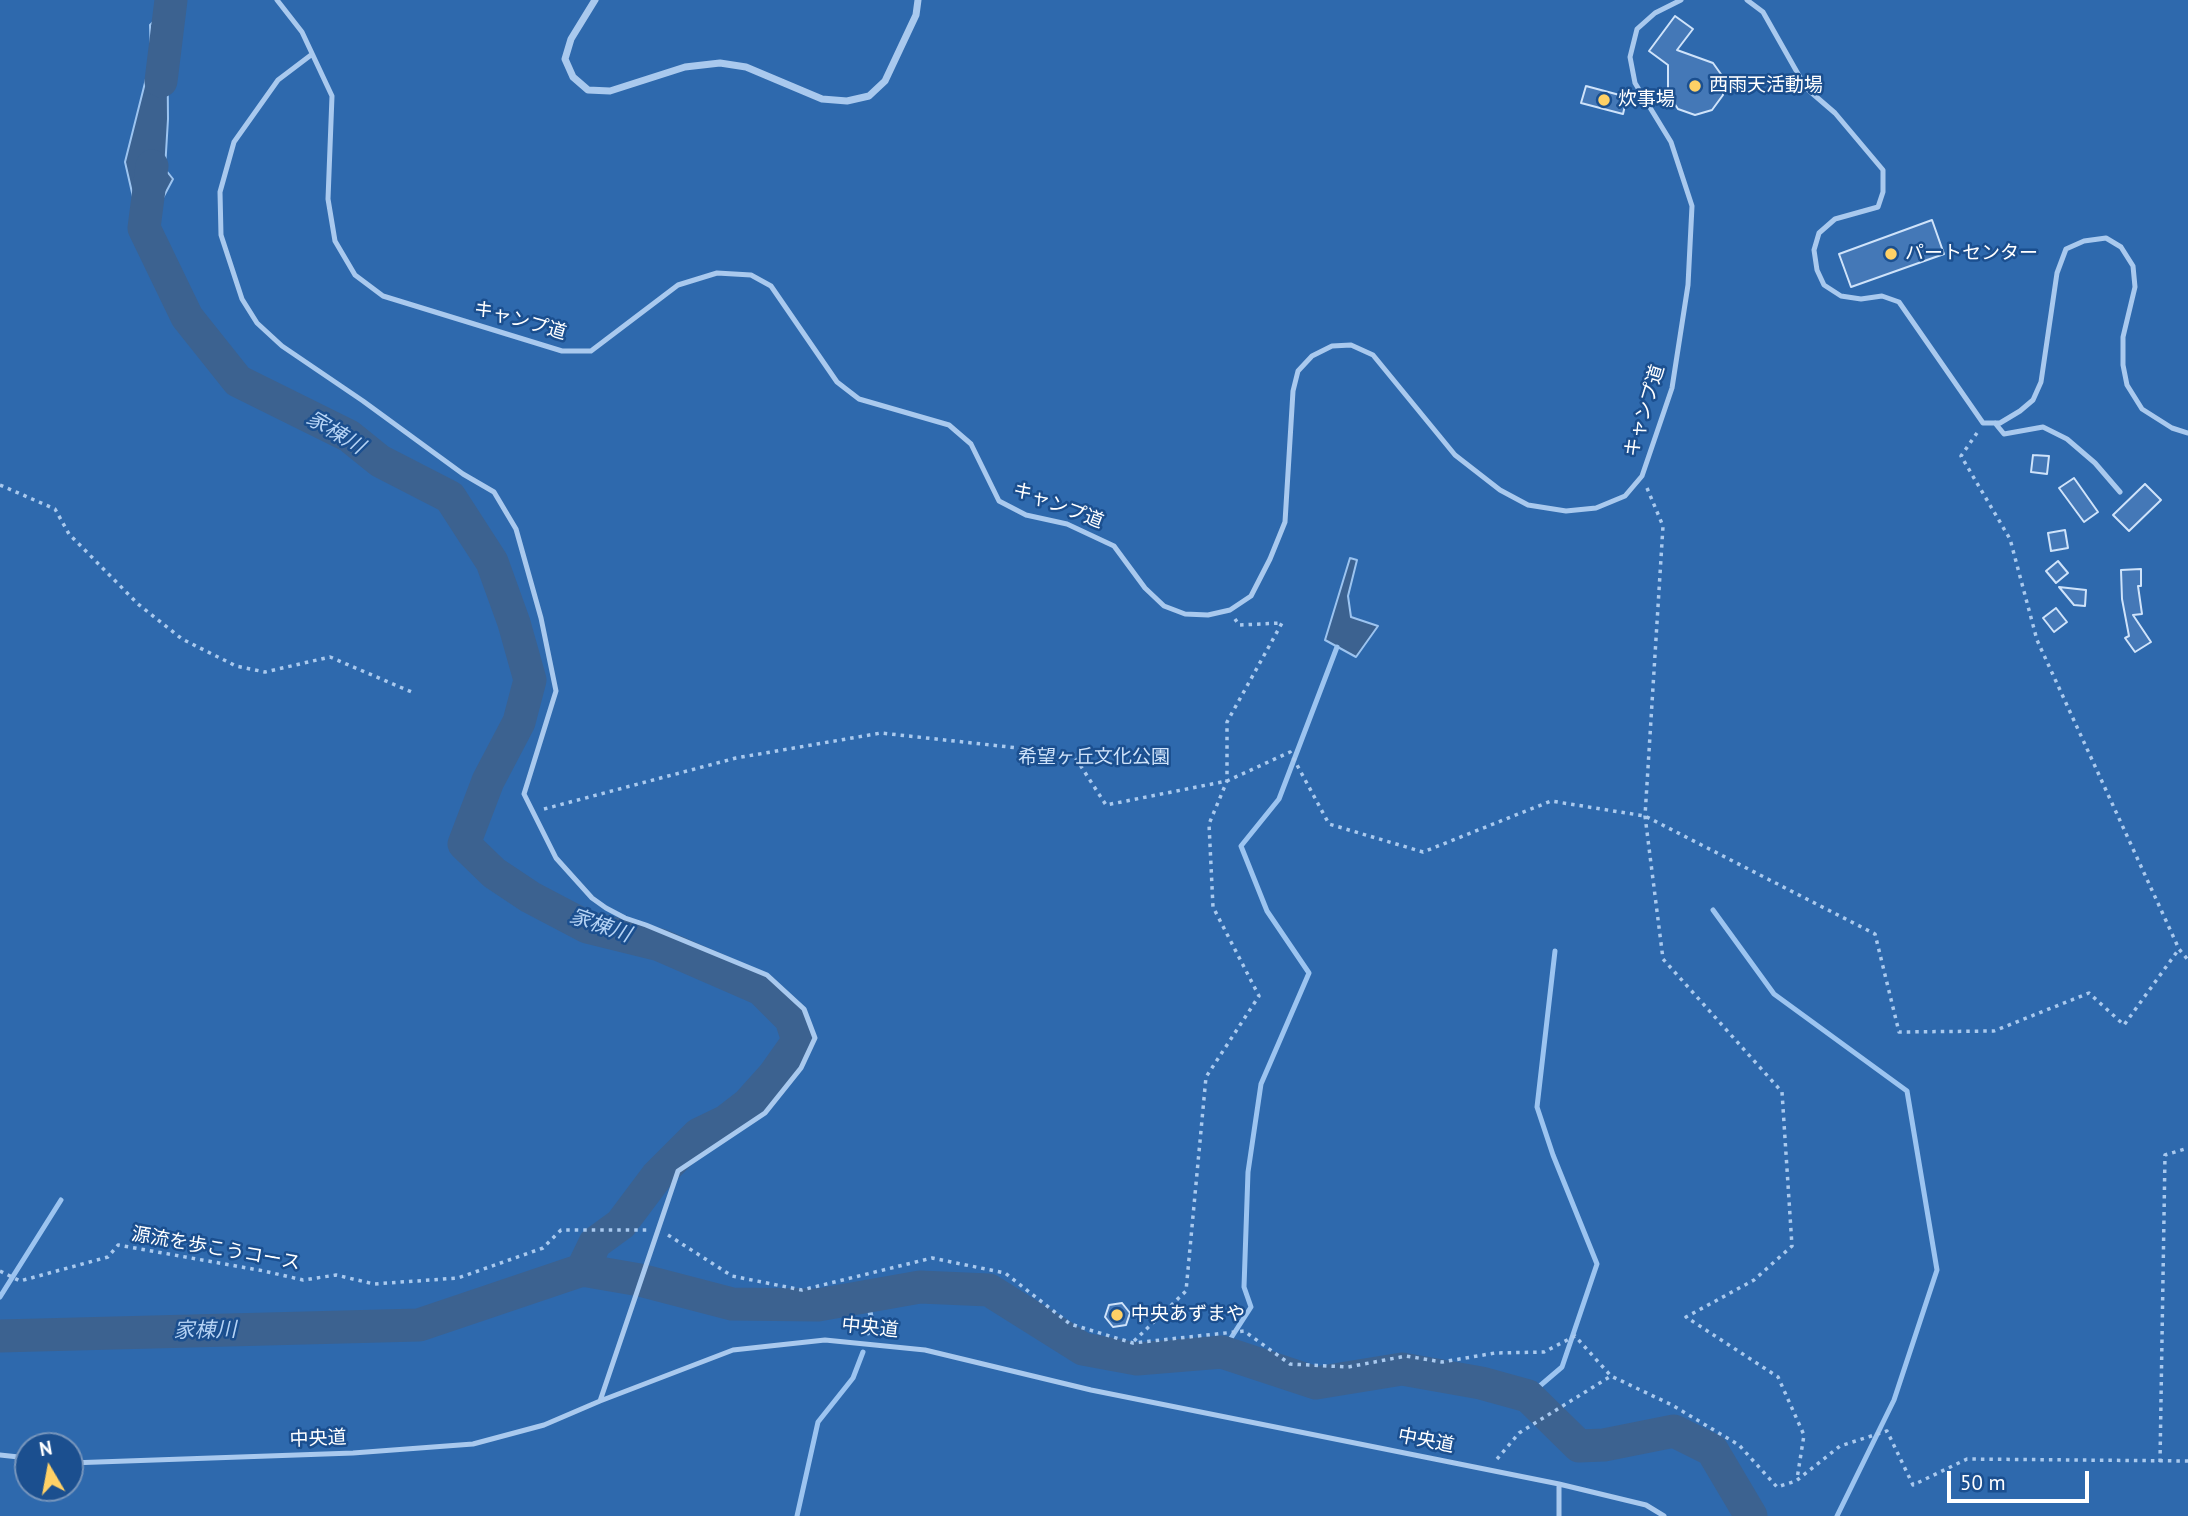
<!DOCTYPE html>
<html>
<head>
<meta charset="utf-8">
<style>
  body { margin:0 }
  #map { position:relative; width:2188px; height:1516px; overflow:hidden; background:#1b4f8f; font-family:"PT Sans",sans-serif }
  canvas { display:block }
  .north { position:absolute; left:14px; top:1432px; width:70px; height:70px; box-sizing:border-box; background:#1b4f8f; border:2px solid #7695bc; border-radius:50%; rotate:350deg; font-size:19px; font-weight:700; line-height:28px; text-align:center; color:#fff }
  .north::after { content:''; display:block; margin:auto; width:24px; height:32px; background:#ffd166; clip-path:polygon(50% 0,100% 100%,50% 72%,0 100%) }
  .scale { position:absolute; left:1947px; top:1471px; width:142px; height:32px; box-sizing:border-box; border:4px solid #fff; border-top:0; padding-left:9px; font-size:21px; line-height:24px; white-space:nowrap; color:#fff; -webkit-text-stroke:5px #1b4f8f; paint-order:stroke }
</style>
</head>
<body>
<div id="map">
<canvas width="2188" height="1516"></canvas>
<div class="north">N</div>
<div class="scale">50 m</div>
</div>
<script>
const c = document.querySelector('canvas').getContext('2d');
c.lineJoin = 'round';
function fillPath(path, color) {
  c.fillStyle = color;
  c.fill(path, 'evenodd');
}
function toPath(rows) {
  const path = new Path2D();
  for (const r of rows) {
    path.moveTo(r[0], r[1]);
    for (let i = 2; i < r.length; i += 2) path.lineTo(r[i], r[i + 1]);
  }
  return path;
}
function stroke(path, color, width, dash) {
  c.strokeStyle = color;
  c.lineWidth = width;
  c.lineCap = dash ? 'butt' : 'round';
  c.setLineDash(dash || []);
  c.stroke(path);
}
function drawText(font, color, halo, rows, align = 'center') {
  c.font = font + ' "PT Sans","Noto Sans JP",sans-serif';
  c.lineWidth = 5;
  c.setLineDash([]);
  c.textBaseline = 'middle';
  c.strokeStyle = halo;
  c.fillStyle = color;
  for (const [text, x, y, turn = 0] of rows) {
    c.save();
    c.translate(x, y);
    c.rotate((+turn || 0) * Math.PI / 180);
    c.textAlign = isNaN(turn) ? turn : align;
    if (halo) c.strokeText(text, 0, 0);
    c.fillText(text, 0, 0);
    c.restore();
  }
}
const green = toPath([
  [0,0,2188,0,2188,1516,0,1516],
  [28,1446,70,1446,70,1488,28,1488]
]);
const water = toPath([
  [167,8,168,119,165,169,173,179,157,209,136,210,125,162,151,59,150,25,167,8],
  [1350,558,1357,560,1348,596,1351,617,1378,626,1356,657,1325,640,1350,558]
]);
const stream = toPath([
  [1713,910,1774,994,1907,1091,1937,1270,1894,1400,1837,1516],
  [867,1296,872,1322,868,1333],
  [0,1297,61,1200],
  [1222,1352,1251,1307,1244,1287,1248,1172,1261,1084,1309,973,1267,911,1241,846,1279,799,1337,647],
  [1528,1396,1562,1367,1597,1264,1553,1155,1537,1107,1555,951],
  [797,1516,818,1422,853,1378,863,1352]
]);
const river = toPath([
  [161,81,171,0],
  [582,1270,640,1280,732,1304,818,1305,920,1287,989,1290,1083,1349,1137,1359,1222,1352,1316,1383,1402,1369,1481,1383,1528,1396,1579,1446,1604,1445,1674,1431,1712,1450,1751,1516],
  [0,1336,419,1325,582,1270,595,1243,621,1224,657,1176,699,1134,726,1121,748,1104,774,1075,798,1041,791,1019,761,989,660,945,587,927,530,897,494,873,464,844,488,781,519,722,530,680,514,623,492,562,450,497,380,461,349,436,238,381,187,317,144,228,152,166]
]);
const building = toPath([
  [1675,16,1693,29,1677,50,1713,63,1723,77,1723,95,1712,110,1695,115,1678,109,1668,94,1668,65,1649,51,1675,16],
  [1586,86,1627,97,1623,114,1581,103,1586,86],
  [1932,220,1944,254,1851,287,1839,254,1932,220],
  [2033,455,2049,456,2047,474,2031,472,2033,455],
  [2074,478,2098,512,2084,522,2059,488,2074,478],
  [2145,484,2161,500,2129,531,2113,515,2145,484],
  [2065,530,2068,548,2051,551,2048,533,2065,530],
  [2058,561,2068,573,2056,583,2046,571,2058,561],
  [2141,569,2141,586,2138,586,2142,614,2133,615,2151,642,2135,652,2125,638,2129,636,2122,599,2121,570,2141,569],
  [2059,587,2086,590,2085,606,2074,605,2059,587],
  [2056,608,2067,622,2054,632,2043,618,2056,608],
  [1122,1303,1130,1313,1126,1325,1113,1327,1105,1317,1109,1305,1122,1303]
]);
const path = toPath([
  [1977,433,1961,456,2010,539,2037,640,2179,949,2188,960],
  [0,485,55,509,69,534,138,604,182,639,236,666,265,672,330,657,414,693],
  [1647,488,1663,526,1645,816,1663,959,1782,1092,1792,1246,1754,1280,1686,1317,1778,1377,1804,1435,1797,1479],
  [544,809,736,758,881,733,1073,754,1106,805,1227,781,1290,752,1329,824,1423,852,1551,801,1645,816,1875,934,1899,1032,1994,1031,2089,993,2124,1025,2179,949],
  [668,1235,732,1276,802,1290,932,1258,1005,1273,1070,1324,1133,1343,1244,1331,1290,1364,1348,1367,1406,1356,1442,1362,1495,1353,1544,1352,1575,1336,1611,1376,1672,1405,1739,1445,1777,1487,1796,1481,1840,1446,1887,1431,1913,1485,1967,1459,2188,1461],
  [0,1271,20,1281,108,1257,118,1245,264,1271,303,1280,336,1275,374,1284,458,1278,543,1248,561,1230,648,1230],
  [1134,1341,1186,1291,1206,1077,1259,996,1213,907,1209,824,1227,781,1227,722,1282,623,1239,625,1235,619],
  [1497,1459,1519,1433,1611,1376],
  [2160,1462,2165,1155,2188,1148]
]);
const service = toPath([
  [277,0,302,32,332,96,328,199,335,241,355,275,383,296,562,351,591,351,678,285,717,273,751,275,771,286,837,382,859,399,949,425,971,444,999,501,1026,515,1067,524,1114,546,1145,588,1164,606,1185,614,1208,615,1230,610,1251,596,1270,559,1285,522,1293,391,1298,371,1312,356,1332,346,1351,345,1373,355,1455,455,1500,490,1528,505,1566,511,1596,508,1625,496,1642,476,1672,388,1688,285,1692,206,1671,142,1635,83,1630,57,1637,29,1655,13,1681,0],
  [1747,0,1763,12,1806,88,1835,113,1883,170,1883,192,1878,207,1835,219,1819,233,1814,250,1817,270,1824,285,1841,296,1861,299,1882,296,1899,302,1983,423,2000,423,2020,411,2033,400,2041,382,2057,273,2066,249,2084,241,2106,238,2121,247,2133,266,2135,287,2123,337,2123,365,2127,385,2142,409,2172,428,2188,433],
  [311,55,278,80,234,142,220,192,221,235,242,299,257,323,282,346,363,401,463,474,494,492,516,529,541,618,556,691,524,794,556,858,592,898,606,908,625,918,646,925,767,975,804,1009,815,1038,801,1068,765,1113,678,1171,600,1401],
  [1995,423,2004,434,2043,427,2067,439,2095,463,2120,492],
  [0,1455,28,1458],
  [70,1463,353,1453,473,1444,544,1425,600,1401,733,1350,825,1340,925,1350,1091,1390,1559,1484,1646,1505,1664,1516],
  [1559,1484,1559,1516]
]);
const minor = toPath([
  [595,0,571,39,565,59,573,77,588,90,610,91,685,67,720,63,746,67,822,99,847,101,869,96,885,81,916,15,918,0]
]);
const markers = [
  [1695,86,7,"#ffd166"],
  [1604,100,7,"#ffd166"],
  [1891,254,7,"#ffd166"],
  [1117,1315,7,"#ffd166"]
];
const poiNames = [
  ["西雨天活動場",1709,86],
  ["炊事場",1618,100],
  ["パートセンター",1905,254],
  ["中央あずまや",1131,1315]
];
const streetNames = [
  ["キャンプ道",520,321,16],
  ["キャンプ道",1645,411,-73],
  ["キャンプ道",1058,506,21],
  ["源流を歩こうコース",216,1249,10],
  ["中央道",870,1328,6],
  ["中央道",318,1439,-2],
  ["中央道",1426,1441,11]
];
const parkNames = [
  ["希望ヶ丘文化公園",1094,758]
];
const waterNames = [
  ["家棟川",335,433,31],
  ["家棟川",600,926,19],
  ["家棟川",205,1331,-1]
];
fillPath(green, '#2e69ad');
fillPath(water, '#3c6290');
stroke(water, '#9cc4f0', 2);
stroke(stream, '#9cc4f0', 5);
stroke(river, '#3c6290', 33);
fillPath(building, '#4478b7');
stroke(building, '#cfe3fa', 2);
stroke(path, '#a9c9ee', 3.5, [3.5, 5]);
stroke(service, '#a9c9ee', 5);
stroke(minor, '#a9c9ee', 7);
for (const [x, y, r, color] of markers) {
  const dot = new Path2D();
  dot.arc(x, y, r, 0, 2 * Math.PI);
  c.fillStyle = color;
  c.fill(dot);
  stroke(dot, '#1b4f8f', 2.5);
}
drawText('19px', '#fff', '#1b4f8f', poiNames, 'left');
drawText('19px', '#fff', '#1b4f8f', streetNames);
drawText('19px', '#cfe3fa', '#1b4f8f', parkNames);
drawText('italic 21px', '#b5d3f5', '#1b4f8f', waterNames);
</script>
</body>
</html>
